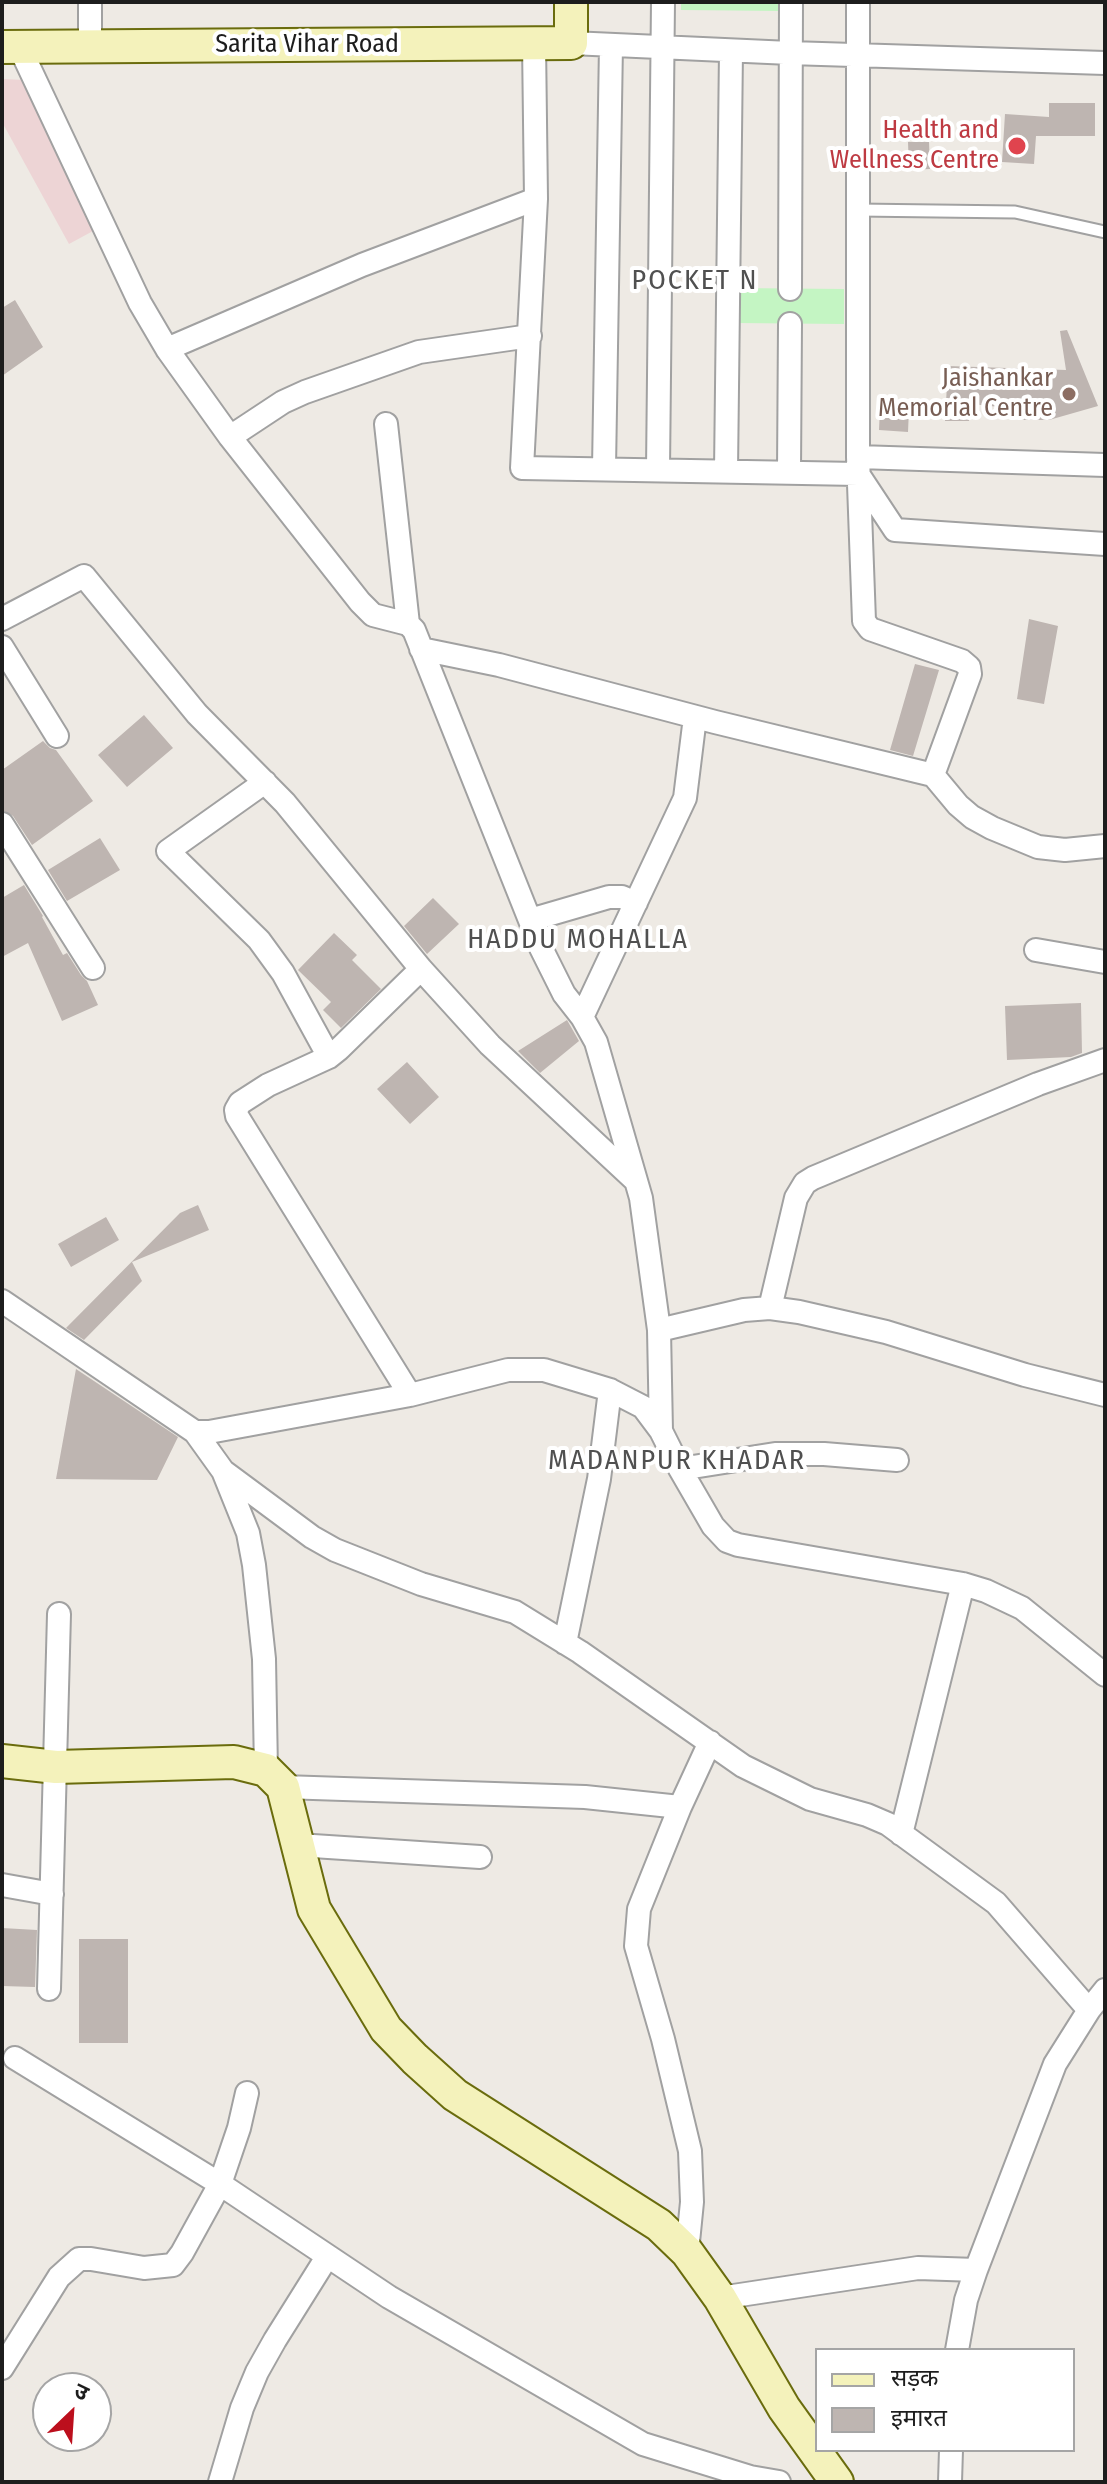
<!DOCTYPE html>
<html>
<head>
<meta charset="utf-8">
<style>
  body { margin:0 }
  #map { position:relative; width:1107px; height:2484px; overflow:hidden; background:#eeeae4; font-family:"Fira Sans Condensed","Noto Sans Devanagari",sans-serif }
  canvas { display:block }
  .frame { position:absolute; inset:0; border:4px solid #1d1d1d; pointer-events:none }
  .legend { position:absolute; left:815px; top:2348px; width:260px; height:104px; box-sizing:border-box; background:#fff; border:2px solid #a5a5a5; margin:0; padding:10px 14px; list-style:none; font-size:24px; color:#1d1d1d }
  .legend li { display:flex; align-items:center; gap:16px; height:40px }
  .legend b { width:40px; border:2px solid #a5a5a5 }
  .north { position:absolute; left:32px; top:2372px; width:80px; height:80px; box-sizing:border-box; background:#fff; border:2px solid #a5a5a5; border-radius:50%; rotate:25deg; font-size:22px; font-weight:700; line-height:32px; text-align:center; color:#1d1d1d }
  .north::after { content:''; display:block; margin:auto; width:28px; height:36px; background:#bc0f1d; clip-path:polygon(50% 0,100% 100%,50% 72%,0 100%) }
</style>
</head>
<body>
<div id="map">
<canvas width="1107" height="2484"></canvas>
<div class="frame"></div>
<ul class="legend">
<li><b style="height:10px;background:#f4f2bb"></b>सड़क</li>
<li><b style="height:22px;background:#beb5b1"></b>इमारत</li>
</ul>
<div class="north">उ</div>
</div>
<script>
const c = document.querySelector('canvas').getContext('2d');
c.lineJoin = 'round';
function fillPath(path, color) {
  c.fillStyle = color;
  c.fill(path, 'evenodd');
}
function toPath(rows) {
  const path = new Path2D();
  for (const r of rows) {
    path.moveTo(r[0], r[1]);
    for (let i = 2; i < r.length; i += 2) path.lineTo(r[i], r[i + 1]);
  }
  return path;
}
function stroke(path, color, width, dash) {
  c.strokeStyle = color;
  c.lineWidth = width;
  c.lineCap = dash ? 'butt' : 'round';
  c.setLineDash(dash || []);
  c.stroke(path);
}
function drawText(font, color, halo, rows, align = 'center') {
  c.font = font + ' "Fira Sans Condensed",sans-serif';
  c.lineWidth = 8;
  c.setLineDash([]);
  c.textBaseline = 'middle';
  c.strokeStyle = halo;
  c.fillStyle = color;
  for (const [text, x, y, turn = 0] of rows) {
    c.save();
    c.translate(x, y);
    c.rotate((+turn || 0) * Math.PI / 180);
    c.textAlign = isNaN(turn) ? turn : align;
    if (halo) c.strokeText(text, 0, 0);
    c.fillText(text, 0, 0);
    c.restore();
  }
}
const commercial = toPath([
  [2,79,25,80,93,231,69,244,2,122]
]);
const park = toPath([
  [681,2,778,2,778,11,681,10],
  [736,288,844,289,844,324,736,323]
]);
const building = toPath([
  [1049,103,1095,103,1095,136,1036,136,1034,164,1002,162,1005,114,1049,117],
  [908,142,929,142,930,169,909,170],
  [15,300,43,347,2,376,2,308],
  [1067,330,1098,406,1049,420,1019,420,1019,409,971,404,969,421,945,421,948,366,1066,370,1060,331],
  [880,407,909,409,908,432,879,430],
  [1029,619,1058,626,1044,704,1017,699],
  [915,664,939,670,913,756,890,750],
  [144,715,173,748,127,787,98,755],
  [43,741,50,748,56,750,93,801,32,845,13,816,2,810,2,770],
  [100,838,120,870,67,901,48,870],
  [24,885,43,916,42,917,63,955,67,953,81,975,87,981,98,1005,62,1021,28,943,2,957,2,898],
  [433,898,459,924,427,954,404,926],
  [334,933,357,955,352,960,381,989,341,1028,323,1010,331,1002,298,970],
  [1081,1003,1082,1053,1071,1057,1007,1060,1005,1006],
  [567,1020,579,1041,540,1073,518,1051],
  [407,1062,439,1097,410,1124,377,1089],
  [198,1205,209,1230,132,1262,142,1281,84,1340,66,1328,180,1213],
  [106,1217,119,1240,71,1267,58,1244],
  [76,1369,178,1437,157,1480,56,1479],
  [2,1928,37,1930,35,1987,2,1986],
  [79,1939,128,1939,128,2043,79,2043]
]);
const lane = toPath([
  [858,210,1015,212,1105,232]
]);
const street = toPath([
  [858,2,858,457,864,621,870,629,962,661,969,667,970,674,933,775,958,805,972,817,992,828,1038,847,1065,850,1105,846],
  [534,43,536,199,522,468,858,474,895,530,1105,544],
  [571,43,790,53,1105,63],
  [19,46,140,303,167,349,230,437,360,602,373,615,408,624,414,630,541,948,564,994,582,1017,596,1042,641,1198,659,1330,661,1431],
  [90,47,90,2],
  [790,289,791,2],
  [167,349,362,265,536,199],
  [386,424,408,624],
  [230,437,283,402,305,392,419,352,530,336],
  [858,457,1105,465],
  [604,468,611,45],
  [658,469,663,2],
  [726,471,731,51],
  [789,471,790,324],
  [2,619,84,576,197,714,285,803,421,969,490,1045,636,1181],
  [2,647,57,736],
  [421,649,499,665,715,722,933,775],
  [265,782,168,851,259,940,283,973,329,1057,339,1049,421,969],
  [2,824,93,968],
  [530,920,609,897,622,897,636,903],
  [1036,950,1105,962],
  [582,1017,685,798,695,717],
  [329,1057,268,1085,240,1103,236,1110,237,1116,410,1395],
  [2,1301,195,1432,223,1471,248,1533,254,1565,264,1659,266,1770],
  [770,1308,796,1198,805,1183,813,1178,1038,1084,1105,1060],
  [659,1330,744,1310,770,1308,799,1312,886,1332,1025,1375,1105,1395],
  [195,1432,209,1432,410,1395,508,1370,544,1370,610,1390,643,1407,661,1431,680,1469,713,1526,727,1541,738,1545,963,1584,986,1591,1022,1608,1105,1675],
  [680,1469,775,1454,824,1454,897,1460],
  [223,1471,312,1537,335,1550,421,1584,515,1612,580,1652,743,1766,810,1799,867,1815,888,1824,996,1903,1089,2010],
  [565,1643,599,1479,610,1390],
  [283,1787,585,1797,680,1807],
  [901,1834,963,1584],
  [298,1845,480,1857],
  [2,1885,52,1894],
  [49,1989,59,1614],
  [15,2058,220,2184,389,2297,643,2444,750,2477,779,2482],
  [687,2252,692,2202,690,2151,663,2039,636,1946,639,1909,680,1807,710,1742],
  [720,2298,918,2268,976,2270],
  [957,2350,966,2300,976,2270,1055,2064,1089,2010,1105,1990],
  [2,2368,59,2277,79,2259,91,2259,144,2268,173,2265,182,2253,220,2184,239,2128,247,2093],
  [220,2482,242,2408,257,2372,275,2340,327,2257],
  [950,2482,951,2450]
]);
const secondary = toPath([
  [2,47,571,43,571,2],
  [2,1761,56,1767,234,1762,266,1770,283,1787,314,1909,386,2029,415,2059,455,2095,659,2225,687,2252,720,2298,784,2408,837,2482]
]);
const markers = [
  [1017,146,10,"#e0444e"],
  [1069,394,8,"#8d6e63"]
];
const streetNames = [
  ["Sarita Vihar Road",307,45]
];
const healthNames = [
  ["Health and",999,131],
  ["Wellness Centre",999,161]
];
const educationNames = [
  ["Jaishankar",1053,379],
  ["Memorial Centre",1053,409]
];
const neighbourhoodNames = [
  ["POCKET N",695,281],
  ["HADDU MOHALLA",578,940],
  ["MADANPUR KHADAR",677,1461]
];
fillPath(commercial, '#edd4d5');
fillPath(park, '#c4f5c3');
fillPath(building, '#beb5b1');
stroke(lane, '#a1a1a1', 15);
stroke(street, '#a1a1a1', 26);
stroke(secondary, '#6a6c0d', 36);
stroke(lane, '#fff', 11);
stroke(street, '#fff', 22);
stroke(secondary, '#f4f2bb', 32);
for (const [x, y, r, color] of markers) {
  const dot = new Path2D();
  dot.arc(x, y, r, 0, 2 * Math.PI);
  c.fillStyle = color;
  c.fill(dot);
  stroke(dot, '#fff', 3);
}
drawText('26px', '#1d1d1d', '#fff', streetNames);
drawText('26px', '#be3a42', '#fff', healthNames, 'right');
drawText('26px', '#785e54', '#fff', educationNames, 'right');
c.letterSpacing = '2px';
drawText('28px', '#505050', '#fff', neighbourhoodNames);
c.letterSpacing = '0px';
</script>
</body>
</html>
